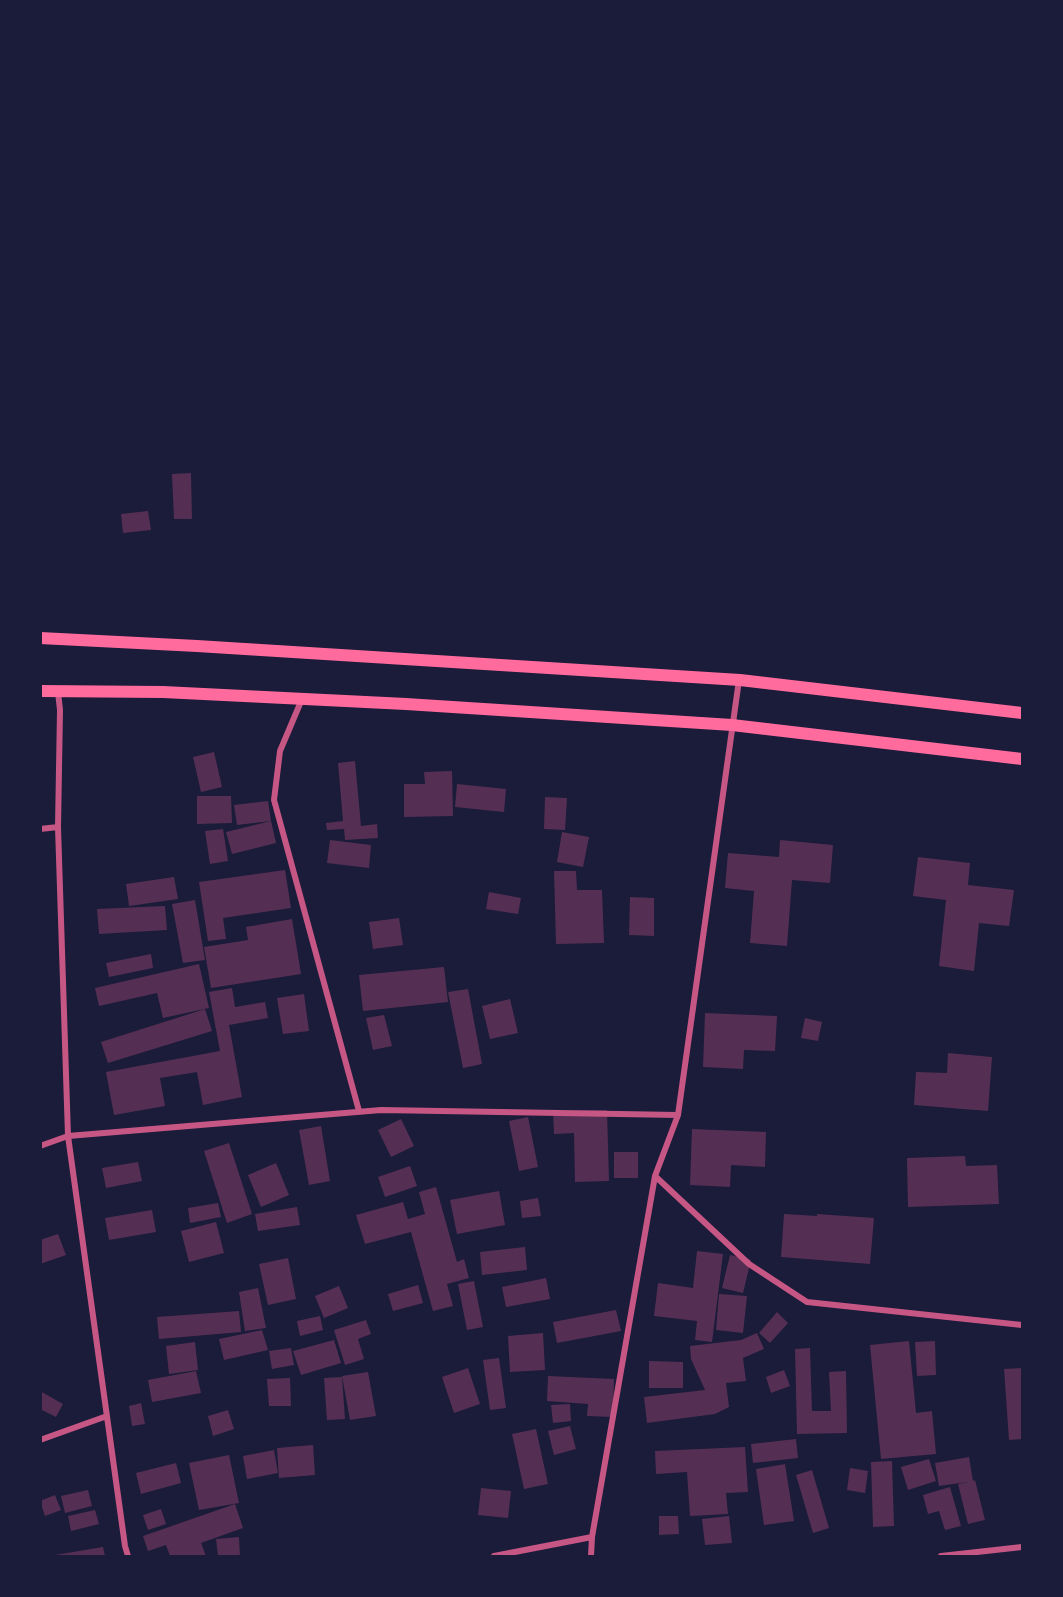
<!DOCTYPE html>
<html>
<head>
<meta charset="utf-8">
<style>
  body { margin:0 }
  #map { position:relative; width:1063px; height:1597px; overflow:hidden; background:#1b1b3a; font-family:"Titillium Web",sans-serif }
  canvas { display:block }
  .frame { position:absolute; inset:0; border:42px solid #1b1b3a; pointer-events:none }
</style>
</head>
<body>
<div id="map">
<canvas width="1063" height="1597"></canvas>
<div class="frame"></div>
</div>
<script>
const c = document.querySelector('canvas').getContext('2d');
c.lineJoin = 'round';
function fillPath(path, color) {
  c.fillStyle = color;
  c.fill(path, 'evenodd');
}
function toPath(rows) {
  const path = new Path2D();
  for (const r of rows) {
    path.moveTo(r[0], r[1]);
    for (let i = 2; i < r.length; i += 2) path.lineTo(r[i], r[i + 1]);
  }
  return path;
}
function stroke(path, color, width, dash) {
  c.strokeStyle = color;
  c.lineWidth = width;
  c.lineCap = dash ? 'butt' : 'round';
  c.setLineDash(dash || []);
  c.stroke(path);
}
const building = toPath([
  [191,473,192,519,174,519,172,474],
  [148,511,151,530,123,533,121,514],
  [214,752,222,787,201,792,193,757],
  [355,761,361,826,377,824,378,838,345,840,344,829,327,830,326,823,343,821,338,763],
  [452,771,453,816,404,817,404,784,425,784,424,772],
  [457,784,506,789,504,812,455,807],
  [197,796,231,796,232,823,197,824],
  [545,797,567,798,565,830,544,829],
  [268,801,271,821,237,825,234,805],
  [271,821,276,843,232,854,226,832],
  [223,829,228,861,210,864,205,831],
  [562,832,589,837,583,867,557,862],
  [330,840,371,845,369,868,327,863],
  [780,840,833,845,830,883,792,880,787,946,750,943,754,891,725,888,728,853,779,857],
  [918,857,970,863,968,885,1014,890,1009,926,979,923,974,971,939,966,946,900,913,896],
  [285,870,291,908,223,918,226,939,208,941,199,882],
  [554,871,576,871,577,890,602,890,604,943,556,944],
  [174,877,178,899,129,906,126,884],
  [489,892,521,898,518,914,486,909],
  [630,897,654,898,654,936,629,935],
  [195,900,205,960,183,963,172,904],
  [165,906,167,930,99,934,97,909],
  [399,918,403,945,373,949,369,922],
  [292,919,301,974,211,988,204,947,248,940,246,927],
  [151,954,153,968,109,977,106,963],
  [199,964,209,1008,163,1018,157,993,99,1006,95,988],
  [444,967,448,1002,363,1011,359,975],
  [232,988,235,1007,265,1002,268,1018,229,1025,242,1097,203,1105,197,1072,160,1078,165,1106,114,1115,106,1072,220,1051,209,992],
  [468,989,482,1064,463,1068,448,992],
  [304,994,309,1031,283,1034,277,998],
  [510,999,518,1033,490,1039,482,1006],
  [205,1009,212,1031,108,1063,101,1042],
  [705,1013,777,1016,775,1051,744,1050,743,1069,703,1067],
  [384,1015,392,1046,373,1050,366,1018],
  [805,1018,822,1022,818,1041,801,1038],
  [948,1053,992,1057,988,1111,914,1105,916,1072,947,1073],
  [607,1110,609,1181,575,1182,574,1133,554,1134,553,1111],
  [528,1117,538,1167,519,1171,509,1121],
  [401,1119,414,1146,391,1157,378,1130],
  [321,1126,330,1181,309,1185,299,1130],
  [692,1129,766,1132,765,1167,731,1165,730,1187,690,1185],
  [229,1143,252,1214,227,1223,204,1151],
  [614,1152,638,1152,638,1178,614,1178],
  [965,1156,966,1166,997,1165,999,1204,908,1207,907,1158],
  [138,1162,142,1181,106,1188,102,1168],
  [276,1163,289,1195,261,1207,248,1175],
  [410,1166,417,1186,385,1197,378,1177],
  [436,1187,457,1262,464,1259,469,1278,447,1284,453,1306,433,1311,411,1232,365,1244,356,1215,403,1202,408,1219,425,1214,419,1192],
  [499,1191,505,1225,457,1234,450,1200],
  [538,1198,541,1216,522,1218,520,1201],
  [218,1203,221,1217,190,1223,188,1208],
  [297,1207,300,1225,258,1231,255,1214],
  [152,1210,156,1232,109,1240,105,1218],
  [784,1214,817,1216,817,1214,874,1218,870,1264,781,1257],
  [216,1222,224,1253,189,1262,181,1231],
  [58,1234,66,1255,40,1264,40,1240],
  [525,1247,527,1270,482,1275,480,1252],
  [697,1251,723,1254,712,1342,695,1340,697,1321,654,1316,658,1283,693,1288],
  [730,1255,751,1260,743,1293,722,1288],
  [288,1258,296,1299,268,1305,259,1264],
  [546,1278,550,1299,506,1307,502,1287],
  [474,1281,483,1327,467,1330,458,1284],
  [418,1285,423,1303,393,1311,388,1294],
  [339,1286,348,1308,324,1318,315,1296],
  [258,1288,266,1328,245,1331,239,1292],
  [719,1294,747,1296,743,1333,716,1330],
  [616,1310,621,1331,557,1343,553,1322],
  [239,1311,241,1332,159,1339,157,1317],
  [777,1312,788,1323,770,1343,759,1333],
  [320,1316,323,1330,300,1336,297,1321],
  [366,1320,371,1334,358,1339,364,1359,345,1365,334,1330],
  [262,1330,268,1350,224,1360,219,1339],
  [543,1333,545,1370,510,1372,508,1336],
  [757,1333,764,1349,743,1358,746,1381,726,1383,729,1407,715,1414,647,1423,644,1397,705,1390,691,1359,690,1346,741,1340],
  [334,1340,341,1363,301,1375,293,1351],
  [909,1341,916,1413,932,1411,936,1454,881,1459,870,1345],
  [935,1341,936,1375,917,1376,915,1342],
  [195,1342,198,1370,169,1374,166,1346],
  [291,1348,294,1365,272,1369,269,1351],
  [810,1348,812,1411,831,1411,829,1372,846,1371,847,1433,797,1434,795,1349],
  [499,1358,506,1408,490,1410,483,1360],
  [649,1361,683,1362,683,1388,649,1388],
  [468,1368,480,1404,454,1413,442,1377],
  [1022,1368,1022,1439,1009,1440,1004,1369],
  [784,1370,790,1386,771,1393,766,1377],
  [196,1371,201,1393,152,1402,148,1380],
  [368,1372,376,1416,350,1420,342,1376],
  [548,1376,614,1379,613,1417,587,1416,588,1404,547,1401],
  [342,1377,345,1419,327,1420,324,1378],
  [290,1378,291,1406,269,1406,267,1379],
  [40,1391,63,1404,56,1417,40,1409],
  [141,1403,145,1424,132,1426,129,1406],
  [570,1404,571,1421,553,1423,551,1405],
  [228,1410,234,1429,213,1436,208,1416],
  [570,1426,576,1449,554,1455,548,1431],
  [536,1429,548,1484,524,1489,512,1434],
  [796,1439,798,1458,753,1463,751,1444],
  [313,1445,315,1475,279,1478,277,1448],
  [745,1447,748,1492,726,1493,728,1514,690,1516,687,1472,656,1474,655,1451],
  [274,1450,278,1473,247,1479,243,1456],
  [229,1455,239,1503,199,1510,189,1463],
  [969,1457,973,1481,975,1480,985,1520,968,1524,958,1484,968,1482,939,1486,935,1463],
  [929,1459,936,1481,908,1490,901,1467],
  [892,1461,894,1526,873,1527,871,1462],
  [176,1463,181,1483,141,1494,136,1473],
  [785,1464,794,1521,764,1525,756,1469],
  [850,1468,868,1471,865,1493,847,1490],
  [812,1470,829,1528,813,1533,796,1475],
  [950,1487,961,1526,945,1530,939,1511,928,1514,923,1495],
  [481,1488,511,1491,508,1518,478,1515],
  [88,1490,92,1506,65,1513,61,1496],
  [55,1495,61,1510,45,1516,40,1501],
  [235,1504,243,1528,201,1543,206,1556,170,1556,166,1545,148,1551,143,1536],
  [161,1509,166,1524,148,1530,143,1515],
  [95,1510,99,1524,71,1531,68,1516],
  [659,1516,678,1516,679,1534,659,1535],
  [729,1516,732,1543,705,1545,702,1519],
  [239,1537,240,1556,218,1556,216,1539],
  [103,1547,105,1556,55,1556,55,1555]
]);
const minor = toPath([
  [58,692,60,710,58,827,68,1136,125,1546,128,1556],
  [302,699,280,751,274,800,359,1111],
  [40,829,58,827],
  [40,1146,68,1136,381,1110,678,1115],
  [655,1176,749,1264,807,1302,1022,1325],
  [40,1440,107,1416],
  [494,1556,592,1537],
  [591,1556,592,1537,655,1176,678,1115,739,680],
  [941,1556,1022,1547]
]);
const secondary = toPath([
  [40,638,197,646,740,680,1022,713],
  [40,691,163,692,406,704,732,725,1022,759]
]);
fillPath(building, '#542f53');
stroke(minor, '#c65784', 6);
stroke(secondary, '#ff6b9d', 12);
</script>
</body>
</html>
